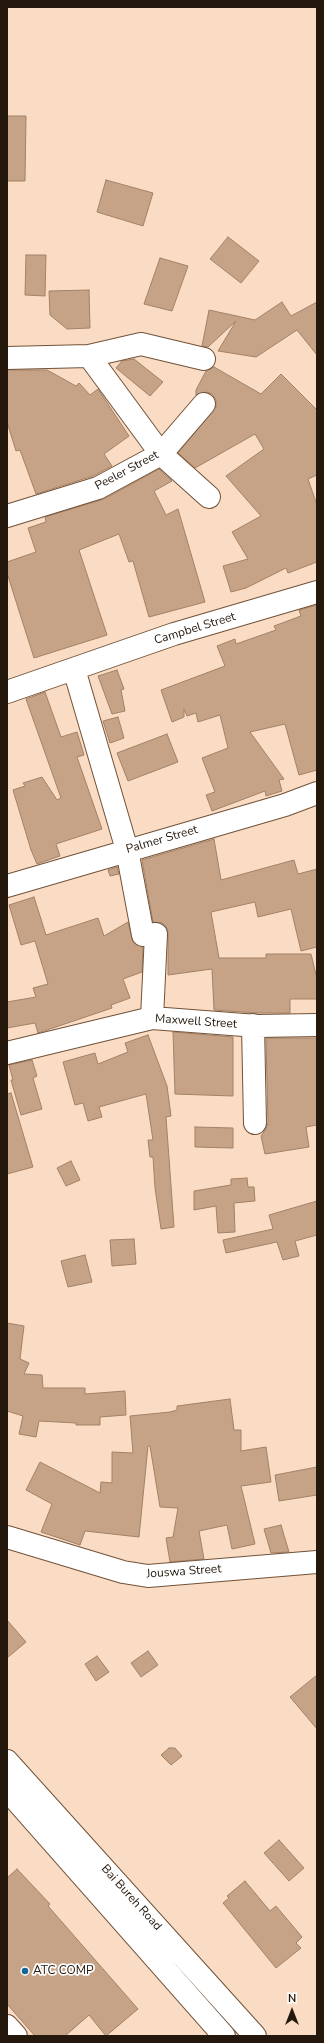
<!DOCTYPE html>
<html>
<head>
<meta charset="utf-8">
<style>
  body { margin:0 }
  #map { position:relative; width:324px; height:2043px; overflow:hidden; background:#fadcc4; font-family:"Nunito Sans",sans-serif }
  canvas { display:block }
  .frame { position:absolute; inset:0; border:8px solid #24170c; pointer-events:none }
  .north { position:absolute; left:272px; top:1991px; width:40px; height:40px; -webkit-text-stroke:3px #fff; paint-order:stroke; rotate:0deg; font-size:11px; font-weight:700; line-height:16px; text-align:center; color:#24170c }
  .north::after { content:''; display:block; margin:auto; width:14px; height:18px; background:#24170c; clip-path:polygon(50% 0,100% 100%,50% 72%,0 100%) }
</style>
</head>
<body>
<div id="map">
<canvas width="324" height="2043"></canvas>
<div class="frame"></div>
<div class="north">N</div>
</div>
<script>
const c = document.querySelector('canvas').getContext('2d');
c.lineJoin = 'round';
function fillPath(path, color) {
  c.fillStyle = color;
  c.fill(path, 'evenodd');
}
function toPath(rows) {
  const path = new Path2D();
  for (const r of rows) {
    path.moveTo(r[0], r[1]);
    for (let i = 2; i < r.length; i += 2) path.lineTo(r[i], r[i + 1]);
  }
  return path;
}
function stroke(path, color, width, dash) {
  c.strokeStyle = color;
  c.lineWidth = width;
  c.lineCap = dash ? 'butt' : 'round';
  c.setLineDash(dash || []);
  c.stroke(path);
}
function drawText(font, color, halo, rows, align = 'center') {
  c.font = font + ' "Nunito Sans",sans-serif';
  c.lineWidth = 3.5;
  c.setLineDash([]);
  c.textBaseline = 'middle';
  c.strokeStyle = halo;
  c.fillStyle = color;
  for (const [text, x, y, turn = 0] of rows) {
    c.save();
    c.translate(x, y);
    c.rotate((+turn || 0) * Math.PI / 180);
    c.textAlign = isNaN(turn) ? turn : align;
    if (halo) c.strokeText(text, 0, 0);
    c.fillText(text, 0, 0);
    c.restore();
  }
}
const building = toPath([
  [7,116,26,116,25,181,7,181,7,116],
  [106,180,153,193,143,226,97,212,106,180],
  [228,237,259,261,241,283,210,259,228,237],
  [26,255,46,255,45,296,25,295,26,255],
  [160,258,188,266,172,311,144,304,160,258],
  [89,290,90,328,67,329,50,315,49,291,89,290],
  [282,302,291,316,317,302,317,355,297,330,256,357,218,351,236,321,208,347,202,346,209,310,255,320,282,302],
  [134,359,163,382,150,396,116,368,122,361,134,359],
  [214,367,261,394,281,374,317,410,317,475,308,479,317,505,317,562,288,573,286,568,246,588,231,592,223,566,248,559,232,532,261,516,226,476,264,449,255,434,195,468,178,453,216,407,216,400,212,394,206,392,196,395,196,390,206,371,214,367],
  [7,370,47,370,76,386,79,383,90,395,98,389,129,436,104,454,112,466,93,476,36,494,20,450,16,451,7,422,7,370],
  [159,469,172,481,154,491,166,515,178,509,205,602,149,617,133,561,129,562,119,534,79,550,107,635,34,658,7,573,7,562,36,552,28,528,46,522,45,517,104,499,159,469],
  [317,605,317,770,299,775,285,724,250,732,284,779,279,780,282,791,266,796,265,791,212,811,206,795,215,792,202,758,228,748,220,715,198,722,196,713,187,716,184,709,184,717,172,722,161,690,225,666,217,646,235,639,236,644,276,630,274,626,301,616,299,610,317,605],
  [117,670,124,689,121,690,125,711,112,714,98,676,117,670],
  [45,692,61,737,77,732,84,755,77,757,102,829,56,844,60,856,37,864,31,850,13,790,25,786,23,783,42,777,57,800,61,798,26,699,45,692],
  [118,717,124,738,110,743,103,721,118,717],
  [167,734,178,762,128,781,117,753,167,734],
  [214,839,221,880,294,860,298,874,317,869,317,947,301,951,291,909,258,917,255,902,211,912,219,958,266,958,266,954,311,954,317,979,317,999,290,999,290,1013,257,1013,214,1010,212,969,168,975,168,934,167,928,162,923,153,922,142,860,214,839],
  [117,867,119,874,110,876,108,870,117,867],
  [34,897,46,935,98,918,104,936,128,922,133,942,143,947,142,972,123,979,130,998,111,1005,112,1008,44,1031,38,1033,35,1023,7,1028,7,1002,36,997,33,988,48,984,35,941,21,945,9,905,34,897],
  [173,1032,233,1037,233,1096,175,1094,173,1032],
  [148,1035,167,1086,171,1116,166,1117,174,1227,161,1229,155,1188,153,1157,150,1157,148,1140,153,1140,146,1094,99,1107,102,1117,88,1121,83,1103,75,1105,63,1062,95,1053,98,1064,128,1052,125,1043,148,1035],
  [266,1038,317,1038,317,1125,306,1127,309,1147,265,1154,261,1136,266,1129,268,1123,266,1038],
  [32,1060,37,1076,33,1078,42,1109,21,1115,11,1080,13,1080,9,1065,32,1060],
  [11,1093,33,1167,7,1174,7,1094,11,1093],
  [195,1127,233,1128,233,1148,195,1147,195,1127],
  [71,1161,80,1180,66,1186,57,1168,71,1161],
  [247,1178,248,1187,254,1187,255,1201,234,1203,235,1232,218,1233,216,1206,194,1210,194,1191,231,1185,231,1179,247,1178],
  [317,1201,317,1235,295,1241,299,1256,283,1260,277,1242,226,1253,223,1240,273,1229,269,1215,317,1201],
  [134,1239,136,1264,112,1266,110,1240,134,1239],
  [85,1255,92,1282,68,1287,61,1261,85,1255],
  [7,1323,24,1326,20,1359,29,1363,24,1374,42,1375,43,1388,85,1388,85,1394,125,1391,126,1415,100,1417,100,1425,76,1425,76,1423,39,1421,36,1437,19,1434,23,1416,7,1411,7,1323],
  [230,1399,234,1430,241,1430,241,1451,266,1447,271,1482,241,1486,255,1544,232,1549,227,1525,199,1531,204,1559,170,1562,166,1538,173,1537,178,1508,160,1507,150,1446,148,1446,139,1537,85,1531,80,1545,41,1532,52,1504,26,1490,40,1462,100,1493,101,1482,112,1483,112,1452,133,1453,130,1416,170,1412,177,1410,177,1406,230,1399],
  [317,1467,317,1495,279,1501,275,1475,317,1467],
  [281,1525,289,1552,271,1553,264,1529,281,1525],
  [7,1620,26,1642,7,1658,7,1620],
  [148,1651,158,1665,141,1677,131,1663,148,1651],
  [97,1656,109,1672,96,1681,85,1664,97,1656],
  [317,1675,317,1729,290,1697,317,1675],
  [169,1748,175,1748,182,1756,171,1765,161,1755,169,1748],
  [279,1840,304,1868,289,1881,264,1853,279,1840],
  [17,1869,50,1904,48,1906,138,2009,106,2036,89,2015,65,2036,35,2036,7,2004,7,1878,17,1869],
  [245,1881,270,1911,276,1906,302,1937,296,1943,301,1948,276,1968,223,1903,229,1898,227,1896,245,1881]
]);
const minor = toPath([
  [89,356,141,344,204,359],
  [7,358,89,356,161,454,209,497],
  [7,516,98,488,161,454,204,404],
  [74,669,127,850,143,935,156,934,152,1018],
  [7,692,174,634,317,592],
  [7,886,285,805,317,793],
  [253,1025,255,1123],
  [7,1053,152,1018,257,1026,317,1025],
  [7,1537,123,1572,148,1576,317,1562],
  [7,2026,16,2036]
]);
const highway = toPath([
  [7,1761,255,2036],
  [7,1790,224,2036]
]);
const markers = [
  [25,1971,4,"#106697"]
];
const streetNames = [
  ["Peeler Street",127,471,-28],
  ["Campbel Street",195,629,-17],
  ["Palmer Street",162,840,-16],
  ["Maxwell Street",196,1022,4],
  ["Jouswa Street",184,1572,-4],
  ["Bai Bureh Road",131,1898,48]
];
const poiNames = [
  ["ATC COMP",33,1971]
];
fillPath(building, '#c6a386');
stroke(building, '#a38165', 1);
stroke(minor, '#715238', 24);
stroke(highway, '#715238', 24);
stroke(minor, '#fff', 22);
stroke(highway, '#fff', 22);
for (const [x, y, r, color] of markers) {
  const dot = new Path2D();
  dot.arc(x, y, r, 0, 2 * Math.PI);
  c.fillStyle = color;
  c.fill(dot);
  stroke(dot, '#fff', 1.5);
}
drawText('12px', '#24170c', '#fff', streetNames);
drawText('12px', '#24170c', '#fff', poiNames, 'left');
</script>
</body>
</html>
